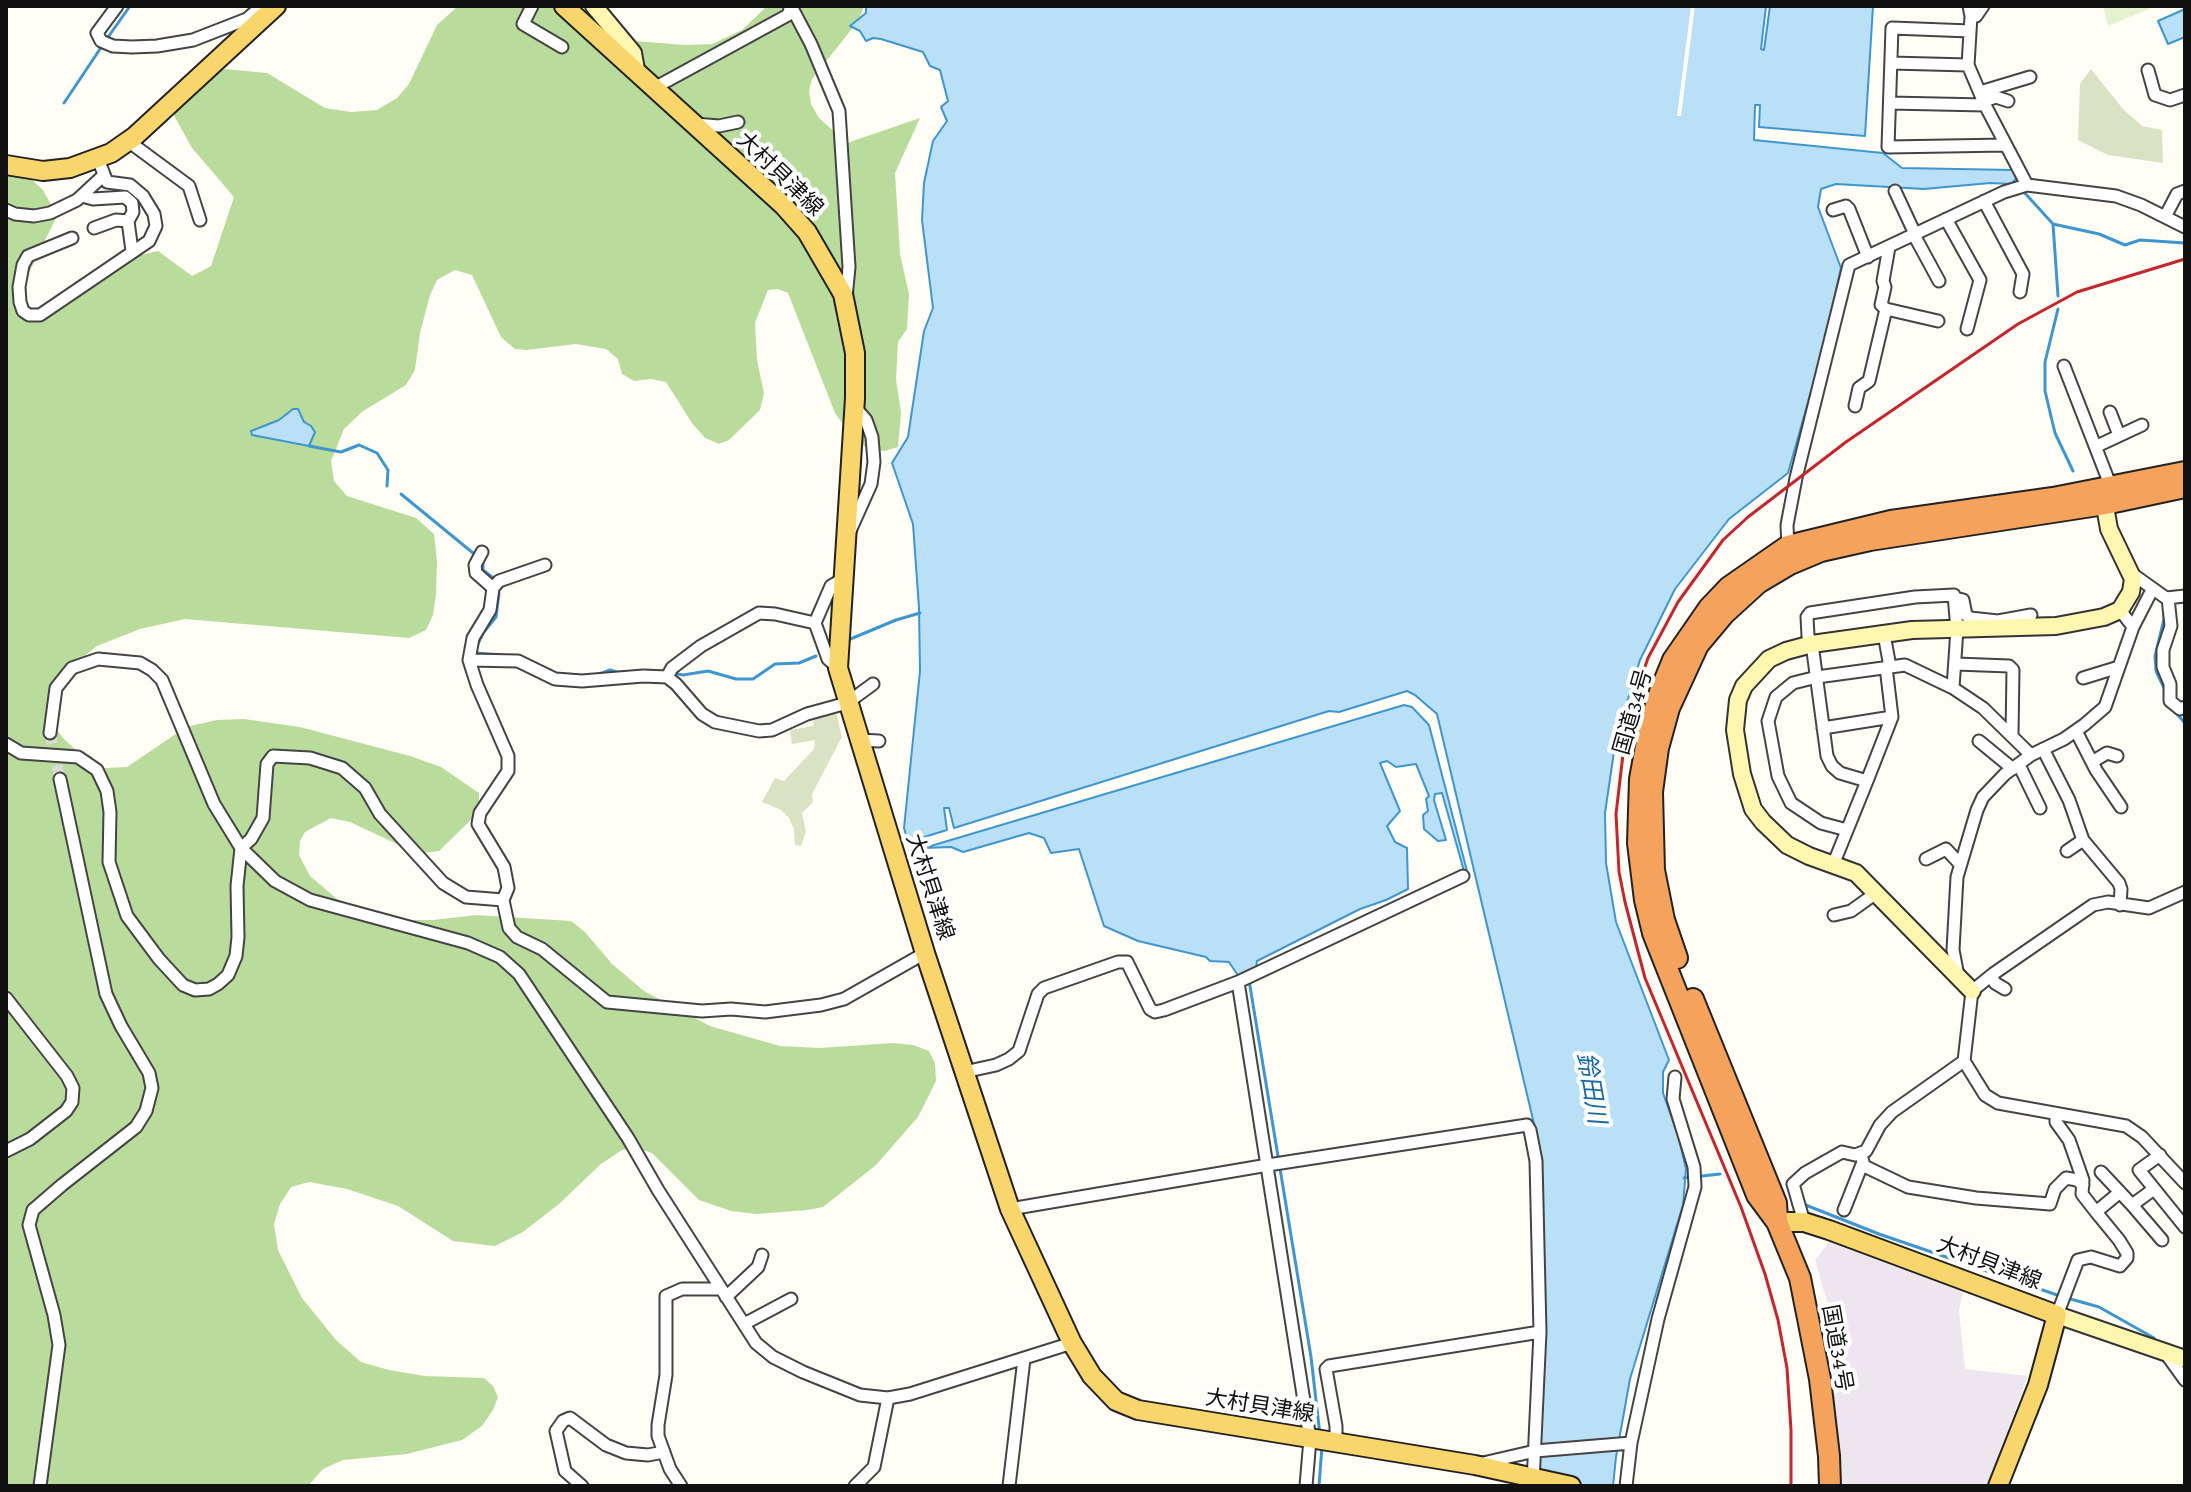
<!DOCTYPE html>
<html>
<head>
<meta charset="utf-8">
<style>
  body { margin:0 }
  #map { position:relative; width:2191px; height:1492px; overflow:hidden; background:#fffdf5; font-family:"Crimson Pro",serif }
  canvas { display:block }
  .frame { position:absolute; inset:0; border:8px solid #111; pointer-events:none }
</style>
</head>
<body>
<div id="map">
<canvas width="2191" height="1492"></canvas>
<div class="frame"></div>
</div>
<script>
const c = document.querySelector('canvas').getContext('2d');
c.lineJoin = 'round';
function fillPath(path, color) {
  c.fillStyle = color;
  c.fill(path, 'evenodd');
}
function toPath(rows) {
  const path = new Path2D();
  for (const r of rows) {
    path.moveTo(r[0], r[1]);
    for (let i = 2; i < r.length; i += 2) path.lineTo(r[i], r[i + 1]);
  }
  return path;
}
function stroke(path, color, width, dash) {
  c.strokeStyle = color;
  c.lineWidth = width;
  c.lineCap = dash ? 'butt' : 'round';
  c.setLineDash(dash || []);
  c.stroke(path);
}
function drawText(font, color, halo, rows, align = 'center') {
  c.font = font + ' "Crimson Pro","Noto Sans JP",serif';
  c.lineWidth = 8;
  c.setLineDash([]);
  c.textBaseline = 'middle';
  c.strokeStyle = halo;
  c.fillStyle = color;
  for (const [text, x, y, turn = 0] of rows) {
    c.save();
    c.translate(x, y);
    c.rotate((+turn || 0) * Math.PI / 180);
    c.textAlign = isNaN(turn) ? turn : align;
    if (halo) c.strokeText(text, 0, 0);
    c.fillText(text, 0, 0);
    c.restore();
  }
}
const industrial = toPath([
  [1829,1242,1963,1292,1959,1310,1965,1369,2028,1376,1987,1486,1837,1486,1832,1394,1852,1389,1815,1260]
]);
const forest = toPath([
  [458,6,564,6,568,18,621,40,686,45,712,44,742,30,767,6,864,6,859,20,812,79,809,91,811,104,819,118,847,143,920,118,895,173,900,254,909,294,907,329,898,342,896,379,901,413,898,447,884,451,870,450,854,439,835,413,788,293,778,289,768,290,755,323,757,360,764,393,760,410,729,440,719,444,705,438,692,423,666,382,651,379,634,381,622,374,618,359,606,349,576,344,527,350,515,349,501,337,472,275,455,270,437,280,430,295,420,333,415,370,406,385,363,411,344,429,331,461,334,481,347,496,416,518,434,534,437,561,436,594,433,615,426,630,409,638,185,619,140,629,97,646,58,677,49,698,48,719,64,739,89,762,105,768,127,767,186,727,217,720,244,719,300,727,410,756,441,767,479,793,479,803,474,817,439,851,423,853,401,846,350,822,331,818,305,832,300,841,299,855,310,876,337,899,372,913,404,920,433,920,477,915,571,921,585,932,612,964,644,991,710,1026,780,1046,820,1048,893,1043,913,1045,929,1051,935,1063,936,1081,918,1117,876,1165,823,1207,807,1210,757,1214,731,1211,699,1200,652,1153,637,1148,622,1150,601,1164,559,1204,523,1232,495,1246,453,1241,398,1206,347,1189,309,1182,291,1187,280,1204,274,1224,278,1250,302,1298,336,1340,361,1362,389,1370,425,1376,484,1378,493,1386,498,1397,493,1410,482,1426,462,1440,407,1454,343,1460,323,1469,308,1486,6,1486,6,165,31,179,43,190,57,216,19,293,37,318,127,258,158,251,192,276,211,266,234,197,192,148,172,112,201,80,225,69,267,73,325,108,351,112,377,110,397,98,409,84,437,25]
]);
const cemetery = toPath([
  [2091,69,2123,109,2142,126,2162,130,2163,163,2108,155,2078,140,2080,84],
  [836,712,842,737,812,794,813,802,802,813,806,832,801,846,795,845,794,829,789,818,781,810,762,802,775,778,784,781,814,749,815,740,792,744,790,730,813,726,814,716]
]);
const pitch = toPath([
  [2103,6,2156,6,2108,26]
]);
const water = toPath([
  [866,6,1766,6,1761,49,1764,50,1770,6,1873,6,1865,136,1759,127,1760,105,1755,105,1754,140,1883,153,1902,168,2013,170,2016,178,2012,184,1990,183,1924,189,1836,184,1821,189,1818,207,1841,268,1823,349,1788,473,1729,519,1675,589,1640,660,1616,738,1605,813,1606,863,1616,922,1669,1060,1663,1072,1663,1093,1678,1135,1686,1169,1683,1205,1630,1379,1616,1457,1613,1486,1538,1486,1544,1244,1539,1145,1437,714,1415,695,1407,691,1339,712,1329,711,954,828,949,808,944,808,947,830,908,842,904,828,920,671,919,608,913,524,892,463,908,437,924,331,933,308,922,220,924,183,933,141,947,121,941,107,948,101,940,70,930,66,923,52,881,39,873,38,866,41,860,31,850,26,866,13,866,6],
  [2185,9,2185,37,2168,44,2158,21,2185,9],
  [293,409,298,409,304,422,311,426,315,432,309,446,252,435,251,431,279,420,293,409],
  [1404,705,1412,707,1429,725,1467,871,1464,871,1442,793,1435,794,1434,800,1446,840,1438,841,1424,829,1423,815,1428,811,1426,799,1429,796,1416,764,1396,767,1387,761,1380,763,1400,811,1387,826,1395,842,1407,848,1408,889,1386,900,1360,909,1257,961,1256,969,1239,977,1229,962,1210,961,1206,957,1138,941,1104,926,1079,849,1051,853,1044,838,1029,833,963,852,951,847,924,848,1404,705]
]);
const pier = toPath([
  [1691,6,1695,6,1681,116,1677,116]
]);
const stream = toPath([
  [106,40,130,6],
  [64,103,102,46],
  [2023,191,2053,224,2099,234,2125,245,2140,240,2185,243],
  [2053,224,2058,296],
  [2058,309,2045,362,2045,391,2055,433,2073,471],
  [309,446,341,452,359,445,377,453,388,470,387,486],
  [401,494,473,553],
  [483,559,483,570,492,577],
  [499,593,496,617,483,633,476,648,476,653,502,655],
  [2164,609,2164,619,2155,656,2156,671,2165,690],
  [848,640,896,620,920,613],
  [554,673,586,676],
  [672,673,683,675,708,671,736,679,753,679,775,664,799,663,816,656],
  [597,675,610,670,620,673],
  [2174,711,2185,723],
  [1249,980,1311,1357,1320,1435],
  [1684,1178,1720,1174],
  [1803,1204,1879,1234,2060,1296],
  [2067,1298,2099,1307,2154,1338],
  [1319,1486,1322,1446]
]);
const streetTunnel = toPath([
  [50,733,60,779]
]);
const street = toPath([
  [117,6,97,33,101,41,113,46,132,47,157,46,193,40,247,19,262,6],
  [532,6,523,24,562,47],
  [1969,6,1971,16,1968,65,1985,105,2027,185],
  [792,8,811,44,839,111,849,267,846,298],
  [1971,16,1976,16,1983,6],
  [1970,31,1892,28,1888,147,2006,145],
  [1891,63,1968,65],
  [2148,70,2155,95,2170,100,2185,95],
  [656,87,788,15,791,6],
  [1980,92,2030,77],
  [1984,101,1996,97,2008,101],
  [1890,103,1985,105],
  [695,124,719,126,738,122],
  [128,141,189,186,200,220],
  [1895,191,1915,234],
  [82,196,93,199,125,197,132,203,133,212,128,221,116,220,94,228],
  [1984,201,2023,274,2020,292],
  [6,210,15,214,34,216,50,213,77,200,104,175],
  [1833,210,1846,206,1849,209,1868,257],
  [2165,217,2177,194,2185,191],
  [1946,219,1980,280,1967,329],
  [128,221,132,251],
  [1914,235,1939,281],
  [72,238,28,256,23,265,19,287,20,302,23,311,29,315,40,315,149,241,156,226,154,214,143,196,130,185,107,182,98,159],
  [1886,309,1938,321],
  [2064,366,2111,487],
  [1855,406,1859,388,1869,381,1886,309,1881,305,1885,287,1883,281,1889,247],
  [2110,412,2119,435],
  [2097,446,2142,425],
  [850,531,871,484,874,462,872,437,866,420,854,406],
  [1788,548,1787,525,1796,478,1849,265,2004,192,2027,185,2116,196,2141,205,2185,227],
  [2131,573,2166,598,2185,596],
  [493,588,499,581,545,565],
  [1955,598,1963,600,1966,615,1970,618,1998,621,2031,615],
  [2168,598,2171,626,2163,650,2163,667,2170,684,2170,701,2180,709,2185,707],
  [2133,627,2152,590],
  [1884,634,1890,667],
  [469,660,473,638,490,610,493,588,476,573,475,565,482,552],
  [1956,664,2009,666,2013,670,2012,734],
  [1886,667,1892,717],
  [838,668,828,659,815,623,831,586,843,579],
  [667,677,672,668,701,646,759,613,775,614,815,623],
  [2083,678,2119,667],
  [873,684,847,703,807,714,772,730,759,731,715,722,702,714,676,684,667,677,643,676,582,681,555,679,518,661,469,660,477,685,508,756,508,771,480,813,478,824,504,867,508,888,503,900,509,928,517,937,542,949,607,1002,702,1011,731,1009,765,1012,821,1005,844,999,925,953],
  [1823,728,1892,717,1867,781],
  [2076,731,2096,770,2121,807],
  [50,733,56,688,72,668,98,659,140,663,152,670,162,680,214,804,241,848,275,881,310,900,468,943,500,957,519,974,628,1138,658,1190,756,1343,773,1357,803,1372,860,1395,888,1398,910,1394,1072,1343],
  [859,740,879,741],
  [1979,741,2013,769],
  [6,744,21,753,78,757,97,770,107,791,110,812,109,862,127,916,159,959,183,985,195,990,209,989,218,984,228,975,236,956,238,937,237,886,241,848,251,839,263,818,267,764,273,756,310,758,342,768,365,788,380,814,443,883,466,897,503,900],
  [2043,749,2069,800,2083,840,2119,883,2121,889,2120,905],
  [2092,762,2107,753,2117,756],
  [2019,765,2040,808],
  [1847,830,1821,823,1791,803,1778,776,1768,721,1776,697,1793,683,1817,677,1905,665,1953,688],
  [2067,851,2083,840],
  [1926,859,1946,849,1959,863],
  [1833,865,1867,781,1840,773,1832,766,1827,756,1812,644,1808,636,1807,617,1810,613,1915,597,1954,595,1957,629,1953,688,1983,708,2031,755],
  [2185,892,2149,908,2108,902,2093,905,1993,974,1972,991,1964,1061,1985,1095,1998,1103,2126,1126,2142,1137,2185,1183],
  [1834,915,1851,911,1876,893],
  [1958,976,1953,950,1957,877,1977,810,1983,797,2005,774,2031,755,2064,739,2084,725,2105,707,2133,627,2120,610],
  [1991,976,1995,983,2005,989],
  [1238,982,1310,1439,1306,1486],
  [6,998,67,1076,73,1088,72,1102,66,1111,30,1139,6,1151],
  [964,1072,996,1065,1009,1059,1019,1051,1038,994,1044,988,1118,962,1127,962,1150,1009,1155,1012,1164,1010,1238,982,1463,876],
  [2056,1114,2056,1122,2069,1140,2083,1180,2082,1194,2096,1212],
  [2160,1155,2139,1170,2185,1227],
  [1862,1165,1908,1187,1976,1198,2050,1204,2055,1189,2066,1178,2077,1180,2083,1185],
  [2101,1172,2132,1205],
  [2154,1189,2132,1205,2162,1240],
  [1010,1209,1268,1165,1527,1125,1530,1130,1536,1161,1540,1332,1533,1483],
  [1844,1210,1863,1162,1862,1158],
  [1804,1222,1793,1184,1805,1173,1842,1152,1855,1155,1866,1151,1880,1125,1892,1112,1964,1061],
  [726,1297,758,1267,762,1255],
  [2057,1315,2078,1260,2091,1257,2120,1266,2127,1258,2127,1253,2119,1240,2096,1212,2120,1192],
  [744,1324,791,1299],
  [2164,1351,2185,1380],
  [1336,1442,1336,1426,1326,1369,1329,1366,1540,1332],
  [1483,1463,1535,1451,1631,1443],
  [40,1486,59,1345,54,1315,29,1225,33,1210,62,1185,136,1127,146,1111,152,1088,149,1073,121,1026,106,994,60,779],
  [582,1486,565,1471,556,1431,563,1421,570,1418,606,1445,626,1453,648,1455,664,1452],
  [681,1486,670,1469,658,1436,658,1425,666,1375,666,1296,682,1289,721,1289],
  [855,1486,874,1467,888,1398],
  [1009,1486,1024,1359],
  [1626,1486,1631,1443,1658,1319,1695,1187,1694,1167,1673,1099,1675,1077]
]);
const secondary = toPath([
  [594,6,633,53,636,70],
  [1972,991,1856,873,1809,856,1787,845,1763,822,1753,809,1742,774,1735,730,1738,700,1744,686,1769,659,1786,651,1812,644,1912,630,2056,626,2104,617,2120,610,2131,592,2133,579,2109,529,2103,495],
  [2057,1315,2185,1359]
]);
const primary = toPath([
  [564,6,783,205,807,232,843,294,855,353,855,398,838,668,925,953,1010,1209,1072,1343,1092,1376,1116,1401,1138,1410,1475,1465,1571,1486],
  [6,165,43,171,70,168,111,153,134,137,276,6],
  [1777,1222,1804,1222,1829,1230,2057,1315,2038,1385,1998,1486]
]);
const highway = toPath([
  [1677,958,1664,920,1654,870,1652,792,1658,748,1669,708,1698,645,1724,614,1758,583,1790,564,1821,551,1870,540,2105,504,2185,487],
  [1693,999,1776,1203,1777,1219],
  [1830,1486,1829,1456,1820,1379,1800,1278,1777,1222,1757,1195,1653,933,1645,900,1638,843,1640,779,1650,725,1660,692,1673,660,1709,608,1729,587,1788,546,1891,521,2053,498,2185,472]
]);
const rail = toPath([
  [1791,1486,1791,1430,1787,1368,1778,1320,1765,1274,1741,1207,1645,978,1625,902,1619,872,1616,814,1627,720,1648,658,1678,602,1723,540,1748,517,1846,442,2018,324,2077,292,2185,259]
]);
const streetNames = [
  ["大村貝津線",780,174,44],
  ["国道34号",1633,712,-74],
  ["大村貝津線",930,887,72],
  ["大村貝津線",1989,1263,21],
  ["国道34号",1837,1348,80],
  ["大村貝津線",1260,1406,9]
];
const waterNames = [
  ["鈴田川",1591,1088,80]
];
fillPath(industrial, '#eee6ef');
fillPath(forest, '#b9dc9c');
fillPath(cemetery, '#d9e3c4');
fillPath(pitch, '#e6f2cf');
fillPath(water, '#b9e0f7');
stroke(water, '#3f96cf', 2);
fillPath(pier, '#fffdf5');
stroke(stream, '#3f96cf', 3);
stroke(streetTunnel, '#dbdad3', 11, [11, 5.5]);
stroke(street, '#444', 15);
stroke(secondary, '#333', 20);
stroke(primary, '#222', 22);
stroke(highway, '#222', 24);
stroke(street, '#fff', 11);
stroke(secondary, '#fff6b0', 16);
stroke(primary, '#f9d66b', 18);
stroke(highway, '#f5a25d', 20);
stroke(rail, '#c4262e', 3);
drawText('22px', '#111', '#fff', streetNames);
drawText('italic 24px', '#1768a6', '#fff', waterNames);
</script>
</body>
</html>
